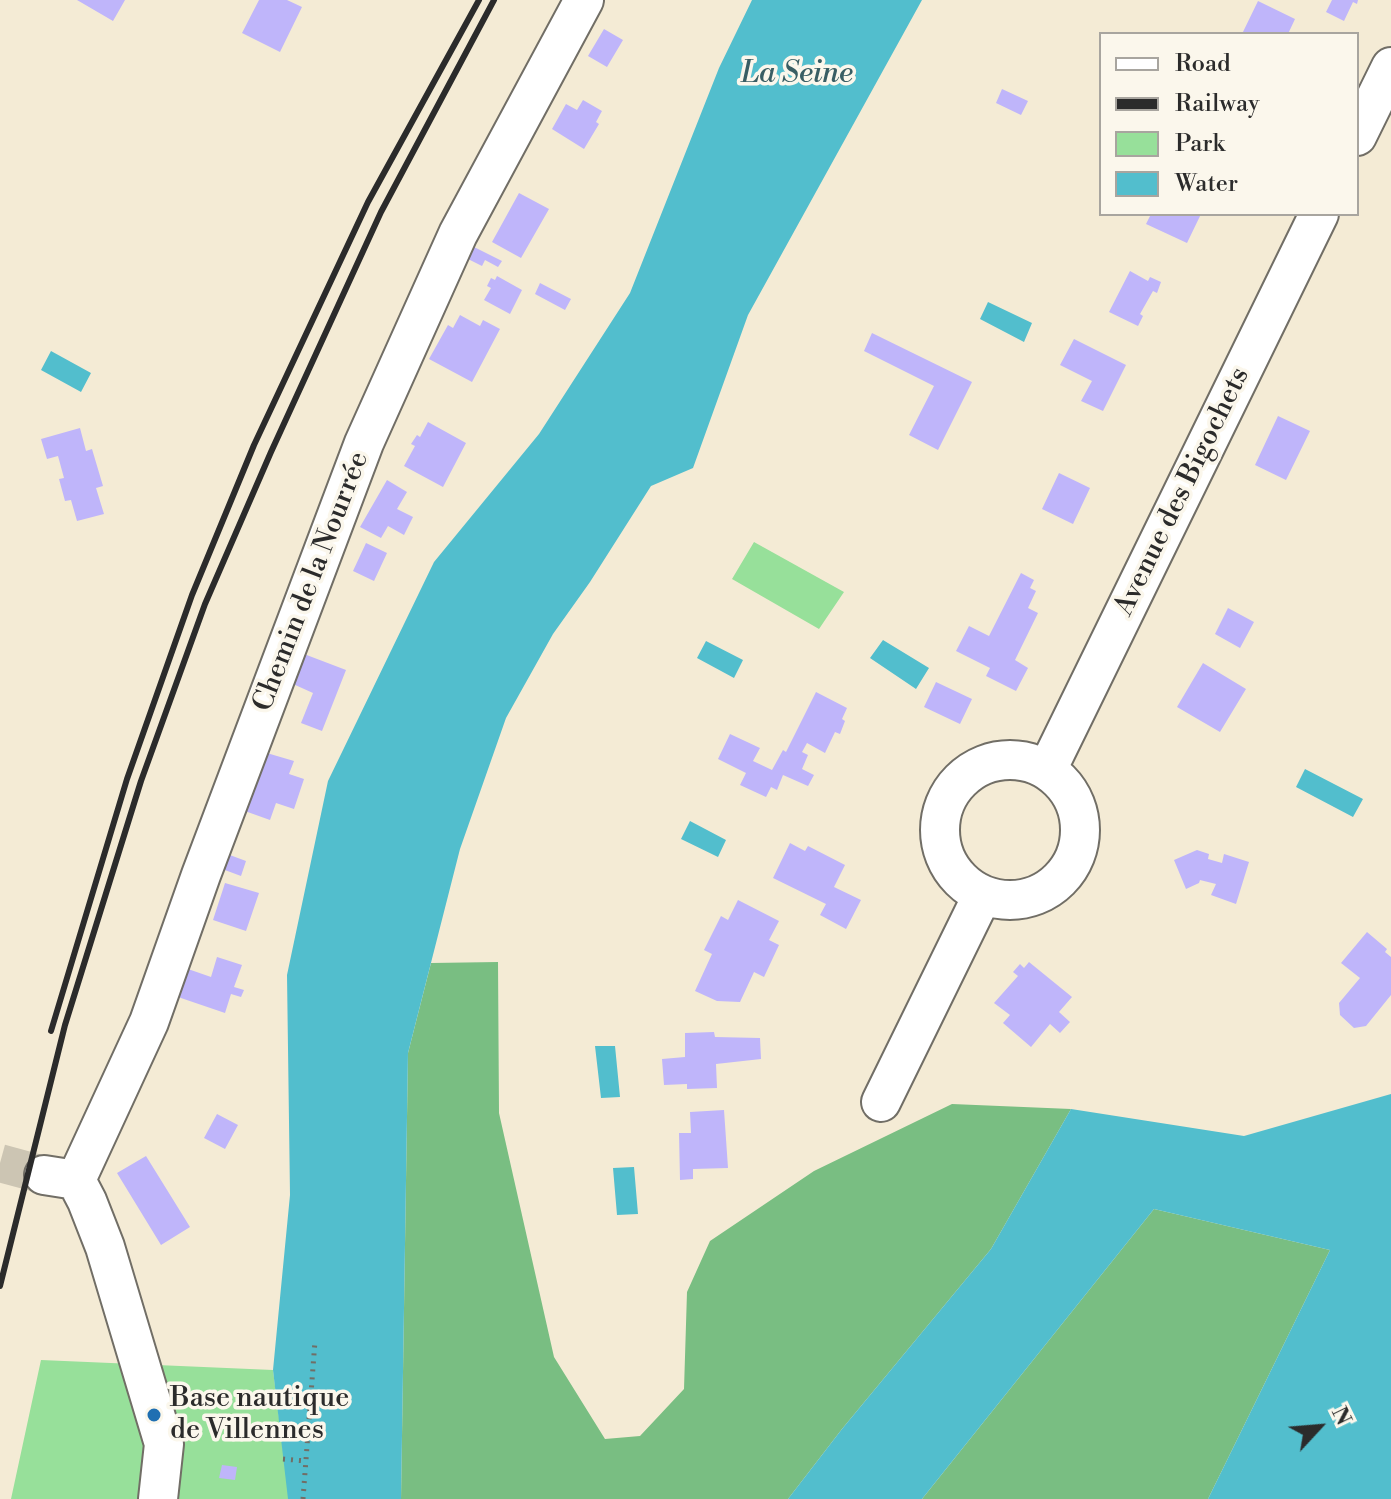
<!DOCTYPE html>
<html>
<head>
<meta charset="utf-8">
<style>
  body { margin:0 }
  #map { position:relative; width:1391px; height:1499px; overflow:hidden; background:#f4ebd5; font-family:"Libre Bodoni",serif }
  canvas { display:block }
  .legend { position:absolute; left:1099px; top:32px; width:260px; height:184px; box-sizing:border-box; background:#fbf7ec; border:2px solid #a8a59f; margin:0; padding:10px 14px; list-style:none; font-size:24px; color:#2b2b2b }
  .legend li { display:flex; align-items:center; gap:16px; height:40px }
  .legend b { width:40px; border:2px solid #a8a59f }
  .north { position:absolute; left:1279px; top:1387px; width:80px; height:80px; -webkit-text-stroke:6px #fbf7ec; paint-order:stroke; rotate:64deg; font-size:22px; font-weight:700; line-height:32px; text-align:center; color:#2b2b2b }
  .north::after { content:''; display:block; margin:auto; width:28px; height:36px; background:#2b2b2b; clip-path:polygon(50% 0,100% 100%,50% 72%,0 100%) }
</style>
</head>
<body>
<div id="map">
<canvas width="1391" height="1499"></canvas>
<ul class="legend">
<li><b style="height:10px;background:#fff"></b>Road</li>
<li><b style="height:10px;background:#2b2b2b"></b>Railway</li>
<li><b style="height:22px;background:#97e09a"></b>Park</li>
<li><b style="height:22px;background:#52becd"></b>Water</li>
</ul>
<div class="north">N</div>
</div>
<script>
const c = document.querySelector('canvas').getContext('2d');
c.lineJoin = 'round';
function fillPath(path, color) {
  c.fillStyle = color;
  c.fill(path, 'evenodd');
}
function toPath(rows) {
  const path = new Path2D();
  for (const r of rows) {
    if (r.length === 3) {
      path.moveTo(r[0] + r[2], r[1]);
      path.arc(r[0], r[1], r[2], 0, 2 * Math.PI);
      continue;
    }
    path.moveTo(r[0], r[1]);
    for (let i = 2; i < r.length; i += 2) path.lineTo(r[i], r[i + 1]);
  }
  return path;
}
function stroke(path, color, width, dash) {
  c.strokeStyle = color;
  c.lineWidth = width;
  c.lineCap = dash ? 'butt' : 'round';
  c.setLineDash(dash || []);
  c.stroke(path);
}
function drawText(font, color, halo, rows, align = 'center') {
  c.font = font + ' "Libre Bodoni",serif';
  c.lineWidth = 7;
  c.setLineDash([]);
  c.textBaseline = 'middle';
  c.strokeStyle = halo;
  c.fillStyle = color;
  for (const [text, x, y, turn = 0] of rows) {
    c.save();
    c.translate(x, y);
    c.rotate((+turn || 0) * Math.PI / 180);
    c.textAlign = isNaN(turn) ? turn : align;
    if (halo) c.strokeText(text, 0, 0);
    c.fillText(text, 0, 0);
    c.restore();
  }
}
const green = toPath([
  [754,542,844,592,819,629,732,579],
  [41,1360,273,1370,289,1499,11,1499]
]);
const forest = toPath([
  [498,962,499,1113,554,1357,605,1439,640,1436,684,1389,687,1292,710,1241,814,1171,952,1104,1071,1109,991,1249,842,1429,788,1499,401,1499,408,1053,431,963],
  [1154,1209,1330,1250,1208,1499,922,1499]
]);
const water = toPath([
  [752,0,922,0,748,315,693,468,651,486,590,582,553,634,506,718,460,849,408,1053,401,1499,288,1499,273,1370,290,1195,287,975,328,781,434,562,539,434,630,293,719,68],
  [988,302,1032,323,1024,342,980,319],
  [51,351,91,373,81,392,41,370],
  [883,640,929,668,916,689,870,658],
  [706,641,743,660,734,678,697,658],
  [1305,769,1363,799,1353,817,1296,787],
  [690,821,726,840,718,857,681,839],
  [595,1046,615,1046,620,1097,601,1098],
  [1391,1094,1391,1499,1208,1499,1330,1250,1154,1209,922,1499,788,1499,842,1429,991,1249,1071,1109,1244,1136],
  [634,1167,638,1214,617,1215,613,1168]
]);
const building = toPath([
  [77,0,125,0,113,21],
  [259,0,287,0,302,7,280,52,242,33],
  [1332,0,1358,0,1357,4,1353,2,1344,21,1326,12],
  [1258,1,1295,19,1288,34,1242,34],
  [604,29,623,40,607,67,588,56],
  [1002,89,1028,101,1021,115,996,103],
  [583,100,602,111,596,122,599,124,584,149,552,129,566,104,577,110],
  [519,193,549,209,521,258,492,242],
  [1151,214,1201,214,1187,243,1146,224],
  [470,245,502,261,498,267,485,260,482,266,464,257],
  [1130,271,1148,281,1150,277,1161,282,1157,293,1153,291,1140,314,1143,316,1138,326,1109,312],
  [497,276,522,290,510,314,484,300,491,288,487,286,491,278,495,280],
  [540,283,571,299,565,310,535,294],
  [460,315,480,326,483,320,500,329,472,382,429,359,448,325,453,328],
  [872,333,972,382,938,450,909,435,934,386,864,351],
  [1074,339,1126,365,1103,411,1081,401,1092,381,1060,365],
  [1278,416,1310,431,1286,480,1255,465],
  [428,422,466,443,443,487,404,466,415,446,411,444,417,435,420,437],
  [80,428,86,451,92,449,103,486,96,488,104,514,77,521,71,500,65,501,59,479,64,478,58,456,47,459,41,439],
  [1059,473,1090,488,1073,524,1042,509],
  [387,480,407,492,397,509,413,517,404,535,388,526,381,538,360,527],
  [366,543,387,553,374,581,353,571],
  [1021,573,1034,580,1030,588,1036,591,1028,608,1038,613,1015,660,1028,668,1016,691,986,676,990,668,956,651,969,626,989,636],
  [1228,608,1254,622,1240,648,1215,634],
  [304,654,346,670,322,731,301,723,313,693,293,684],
  [1203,663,1246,689,1220,732,1177,707],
  [936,682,972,699,960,724,924,707],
  [816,692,847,708,842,719,845,721,840,734,835,732,825,753,807,743,802,752,808,755,802,769,814,775,808,786,783,775,777,790,771,787,766,797,740,785,746,773,718,759,730,734,760,748,753,761,772,770,783,750,786,752],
  [260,751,294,761,289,774,304,779,294,809,276,803,270,820,242,810],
  [790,843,805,851,808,846,845,865,834,887,861,900,846,929,820,915,826,904,773,878],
  [1197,850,1209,854,1208,859,1222,863,1224,854,1249,862,1236,904,1211,895,1216,884,1200,880,1199,883,1186,889,1174,860],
  [219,851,246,861,241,876,214,866],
  [225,883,259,893,246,931,213,920],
  [738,900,779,921,769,940,779,945,764,977,754,972,740,1002,717,1001,695,991,712,954,704,950,721,916,728,920],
  [1367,932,1387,949,1385,952,1391,957,1391,995,1366,1026,1354,1028,1340,1015,1339,1003,1360,978,1341,963],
  [217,957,242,965,234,987,244,990,241,997,231,994,225,1013,178,997,188,969,211,977],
  [1029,962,1072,997,1059,1012,1070,1022,1060,1033,1050,1024,1031,1047,1003,1023,1010,1015,994,1003,1018,976,1013,972,1020,964,1024,968],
  [714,1032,715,1037,760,1038,761,1059,716,1064,717,1088,687,1089,687,1084,664,1085,662,1059,685,1057,685,1033],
  [724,1110,728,1168,693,1169,693,1179,680,1180,679,1133,691,1133,690,1112],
  [217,1114,238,1125,225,1149,204,1138],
  [146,1156,190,1227,161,1245,117,1173],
  [222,1465,237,1467,235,1480,219,1478]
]);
const minorTunnel = toPath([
  [0,1163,44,1175]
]);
const path = toPath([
  [283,1459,306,1461],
  [303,1499,315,1341]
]);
const minor = toPath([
  [1357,136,1391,67],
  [1010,830,70],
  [1047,770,1319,214],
  [881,1102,982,896],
  [44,1175,76,1180],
  [76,1180,149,1022,201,875,364,443,458,234,584,0],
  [76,1180,87,1201,105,1247,164,1444,158,1499]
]);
const rail = toPath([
  [51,1031,127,779,192,595,254,445,368,202,479,0],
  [0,1286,65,1025,141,781,205,604,271,452,381,212,494,0]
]);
const markers = [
  [154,1415,8,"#1f6fb2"]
];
const streetNames = [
  ["Avenue des Bigochets",1183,492,-64],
  ["Chemin de la Nourrée",312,582,-69]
];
const poiNames = [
  ["Base nautique",170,1399],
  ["de Villennes",170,1431]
];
const waterNames = [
  ["La Seine",797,75]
];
fillPath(green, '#97e09a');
fillPath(forest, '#79be82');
fillPath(water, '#52becd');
fillPath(building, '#bfb5fa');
stroke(minorTunnel, '#ccc5b3', 38, [38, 19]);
stroke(minor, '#716e66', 42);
stroke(path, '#716e66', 5, [2, 6]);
stroke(minor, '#fff', 38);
stroke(rail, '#2b2b2b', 6);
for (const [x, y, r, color] of markers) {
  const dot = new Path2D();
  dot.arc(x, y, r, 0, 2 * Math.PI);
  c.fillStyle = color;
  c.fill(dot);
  stroke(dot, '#fbf7ec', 3);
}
drawText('28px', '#2b2b2b', '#fbf7ec', streetNames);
drawText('28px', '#2b2b2b', '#fbf7ec', poiNames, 'left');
drawText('italic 30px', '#395e64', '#fbf7ec', waterNames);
</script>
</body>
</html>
